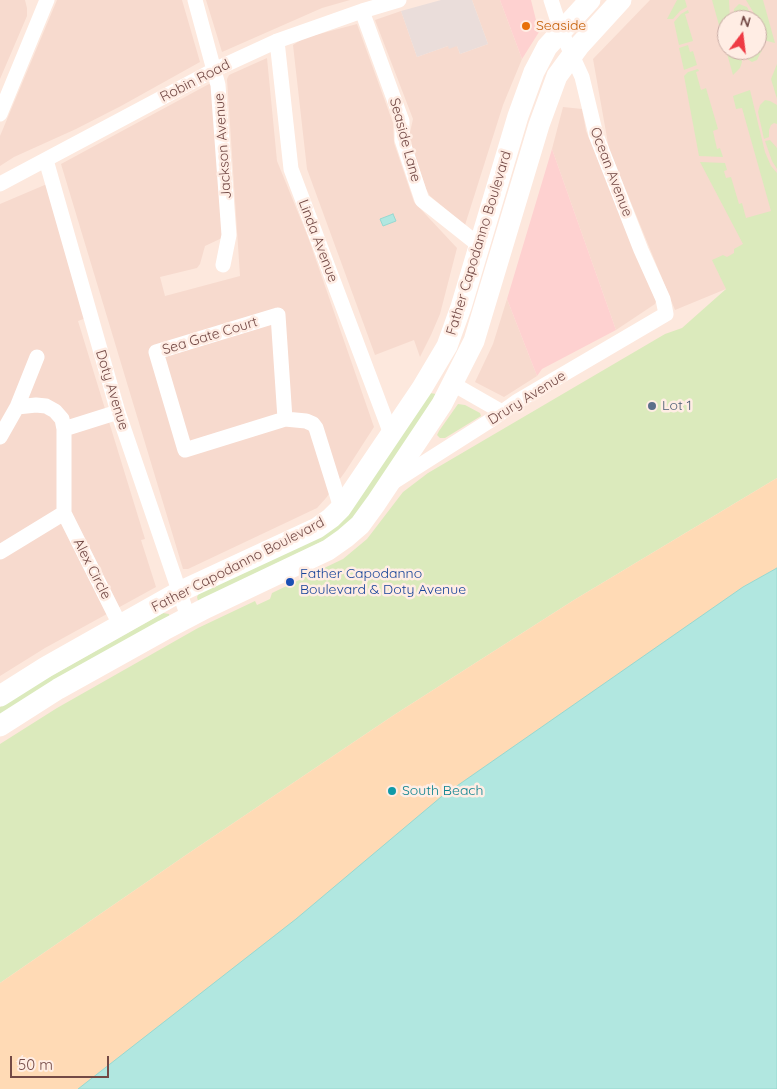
<!DOCTYPE html>
<style>
body{margin:0}
#map{position:relative;width:777px;height:1089px;overflow:hidden;background:#fde8dd;font-family:Quicksand,sans-serif}
canvas{display:block}
.north{position:absolute;left:717px;top:10px;width:50px;height:50px;box-sizing:border-box;background:#ffede4;border:1px solid #c7aba4;border-radius:50%;rotate:15deg;font-size:14px;font-weight:700;line-height:20px;text-align:center;color:#734945}
.north::after{content:'';display:block;margin:auto;width:18px;height:22px;background:#ee3b44;clip-path:polygon(50% 0,100% 100%,50% 72%,0 100%)}
.scale{position:absolute;left:10px;top:1056px;width:99px;height:22px;box-sizing:border-box;border:2px solid #734945;border-top:0;padding-left:6px;font-size:15px;line-height:18px;white-space:nowrap;color:#734945;-webkit-text-stroke:4px #ffede4;paint-order:stroke}
</style>
<div id="map">
<canvas width="777" height="1089"></canvas>
<div class="north">N</div>
<div class="scale">50 m</div>
</div>
<script>
const g = document.querySelector('canvas').getContext('2d');
g.lineJoin = 'round';
function fill(path, color) { g.fillStyle = color; g.fill(path, 'evenodd'); }
const toPath = rows => new Path2D(rows.map(r => 'M' + r).join(''));
function strokePath(path, color, width, dash) { g.strokeStyle = color; g.lineWidth = width; g.lineCap = dash ? 'butt' : 'round'; g.setLineDash(dash || []); g.stroke(path); }
function label(font, color, halo, rows, align = 'center') {
  g.font = font + ' Quicksand,sans-serif'; g.lineWidth = 5; g.setLineDash([]); g.textBaseline = 'middle'; g.strokeStyle = halo; g.fillStyle = color; for (const [text, x, y, turn = 0] of rows) {
    g.save(); g.translate(x, y); g.rotate((+turn || 0) * Math.PI / 180); g.textAlign = isNaN(turn) ? turn : align; if (halo) g.strokeText(text, 0, 0); g.fillText(text, 0, 0); g.restore();
  }
}
fill(toPath([
 [0,0,25,0,27,8,27,16,0,79],
 [57,0,182,0,200,62,121,106,76,129,14,157,0,166,0,136],
 [206,0,350,0,322,8,222,52],
 [472,0,500,0,522,59,503,105,465,225,430,196,426,189,409,137,413,119,375,20,401,11,417,57,448,46,457,46,460,54,488,44],
 [650,0,777,0,777,268,675,310,609,149,593,59],
 [727,20,757,20,757,50,727,50],
 [357,24,393,123,394,143,414,202,457,248,440,314,431,335,420,357,414,340,375,355,307,169,293,45,304,38],
 [267,58,277,161,308,237,374,427,345,472,326,498,317,508,188,569,183,569,61,164,209,84,214,86,222,238,205,246,200,264,197,268,160,277,165,296,240,276,227,79,229,75],
 [563,107,582,109,586,131,656,301,655,304,616,330,552,149],
 [47,184,89,317,78,321,145,539,141,540,156,587,45,648,0,676,0,204],
 [507,299,537,376,504,397,475,382,493,344]
]), '#f7dace');
fill(toPath([
 [500,0,531,0,539,32,522,59],
 [552,149,616,330,542,369,537,376,507,299]
]), '#fed1d0');
fill(toPath([
 [441,0,472,0,488,44,460,54,457,46,449,49,448,46,417,57,401,11]
]), '#eaddda');
fill(toPath([
 [677,0,685,0,687,7,680,11,673,19,667,19],
 [712,0,729,0,730,20,727,20,727,50,736,50,741,56,742,62,740,68,733,75],
 [746,0,763,0,775,43,763,40,755,15],
 [739,4,747,7,754,20,733,20,734,9],
 [688,10,689,13,685,14,693,41,679,45,674,22,681,14],
 [758,31,762,50,757,60,752,62,746,58,741,50,757,50],
 [688,45,690,52,693,51,697,65,684,70,679,48],
 [777,64,777,99,771,79],
 [698,69,699,71,696,72,701,90,706,88,718,129,713,131,717,149,720,148,723,157,699,156,684,76,688,72],
 [750,90,765,152,771,166,777,173,777,478,574,600,394,715,186,855,0,983,0,744,57,708,198,628,255,601,257,605,270,599,272,593,343,559,367,539,403,492,428,473,665,334,682,328,726,289,712,260,723,255,727,257,734,253,734,249,743,244,700,162,725,163,727,170,724,171,726,178,731,177,739,204,742,203,746,218,771,211,742,108,736,109,733,96],
 [765,100,770,101,777,105,777,124,774,123,771,125,769,130,769,137,764,139,758,112,760,105],
 [770,140,777,148,777,169,772,161,765,141],
 [430,393,436,394,362,511,342,532,198,601,197,597,199,593,309,541],
 [458,404,465,405,480,413,481,416,445,438,440,438,437,435,439,431],
 [163,613,169,614,170,618,0,718,0,707,28,689]
]), '#dbeabc');
fill(toPath([
 [777,478,777,604,116,1089,0,1089,0,983,186,855,394,715,574,600]
]), '#ffdab5');
const water = toPath([
 [393,214,396,221,383,226,380,219,393,214],
 [777,568,777,1089,78,1089,296,919,441,797,743,587,777,568]
]);
fill(water, '#b1e7e0');
strokePath(water, '#97d9d1', 1);
strokePath(toPath([
 [195,0,218,85,229,235,223,265],
 [362,11,402,121,402,140,422,200,480,246],
 [277,41,291,169,391,434],
 [0,114,47,0],
 [46,160,118,412,188,617],
 [0,184,214,70,277,41,362,11,399,0],
 [278,315,285,419,185,450,156,352,278,315],
 [453,384,502,412],
 [17,407,37,357],
 [285,419,306,421,313,424,316,428,341,508],
 [64,429,118,412],
 [0,437,17,407,36,405,46,406,55,411,62,419,64,429,64,513,120,625],
 [392,483,491,420,516,402,666,314,663,299,641,250,596,135,582,77,561,31,551,0],
 [0,552,64,513]
]), '#fff', 15);
strokePath(toPath([
 [0,696,46,667,179,592,317,528,331,518,341,508,422,388,447,346,461,307,518,116,534,72,547,47,590,0],
 [0,726,58,689,164,630,206,608,328,550,345,538,360,525,376,503,442,404,474,341,539,125,557,76,579,46,621,0]
]), '#fff', 21);
for (const [x, y, r, color] of [
 [526,26,5,"#e8710a"],
 [652,406,5,"#5c6f8a"],
 [290,582,5,"#1a4fb4"],
 [392,791,5,"#0f9aa8"]
]) { const dot = new Path2D(); dot.arc(x, y, r, 0, 2 * Math.PI); g.fillStyle = color; g.fill(dot); strokePath(dot, '#ffede4', 2); }
label('14px', '#c56008', '#ffede4', [
 ["Seaside",536,26]
], 'left');
label('14px', '#734945', '#ffede4', [
 ["Robin Road",195,81,-27],
 ["Seaside Lane",405,140,75],
 ["Jackson Avenue",223,146,-94],
 ["Ocean Avenue",611,172,69],
 ["Linda Avenue",318,241,69],
 ["Father Capodanno Boulevard",479,243,-73],
 ["Sea Gate Court",210,336,-17],
 ["Doty Avenue",112,390,73],
 ["Drury Avenue",527,398,-32],
 ["Father Capodanno Boulevard",238,565,-27],
 ["Alex Circle",92,569,63]
]);
label('14px', '#4e5e75', '#ffede4', [
 ["Lot 1",662,406]
], 'left');
label('14px', '#164399', '#ffede4', [
 ["Father Capodanno",300,574],
 ["Boulevard & Doty Avenue",300,590]
], 'left');
label('14px', '#0d838f', '#ffede4', [
 ["South Beach",402,791]
], 'left');
</script>
